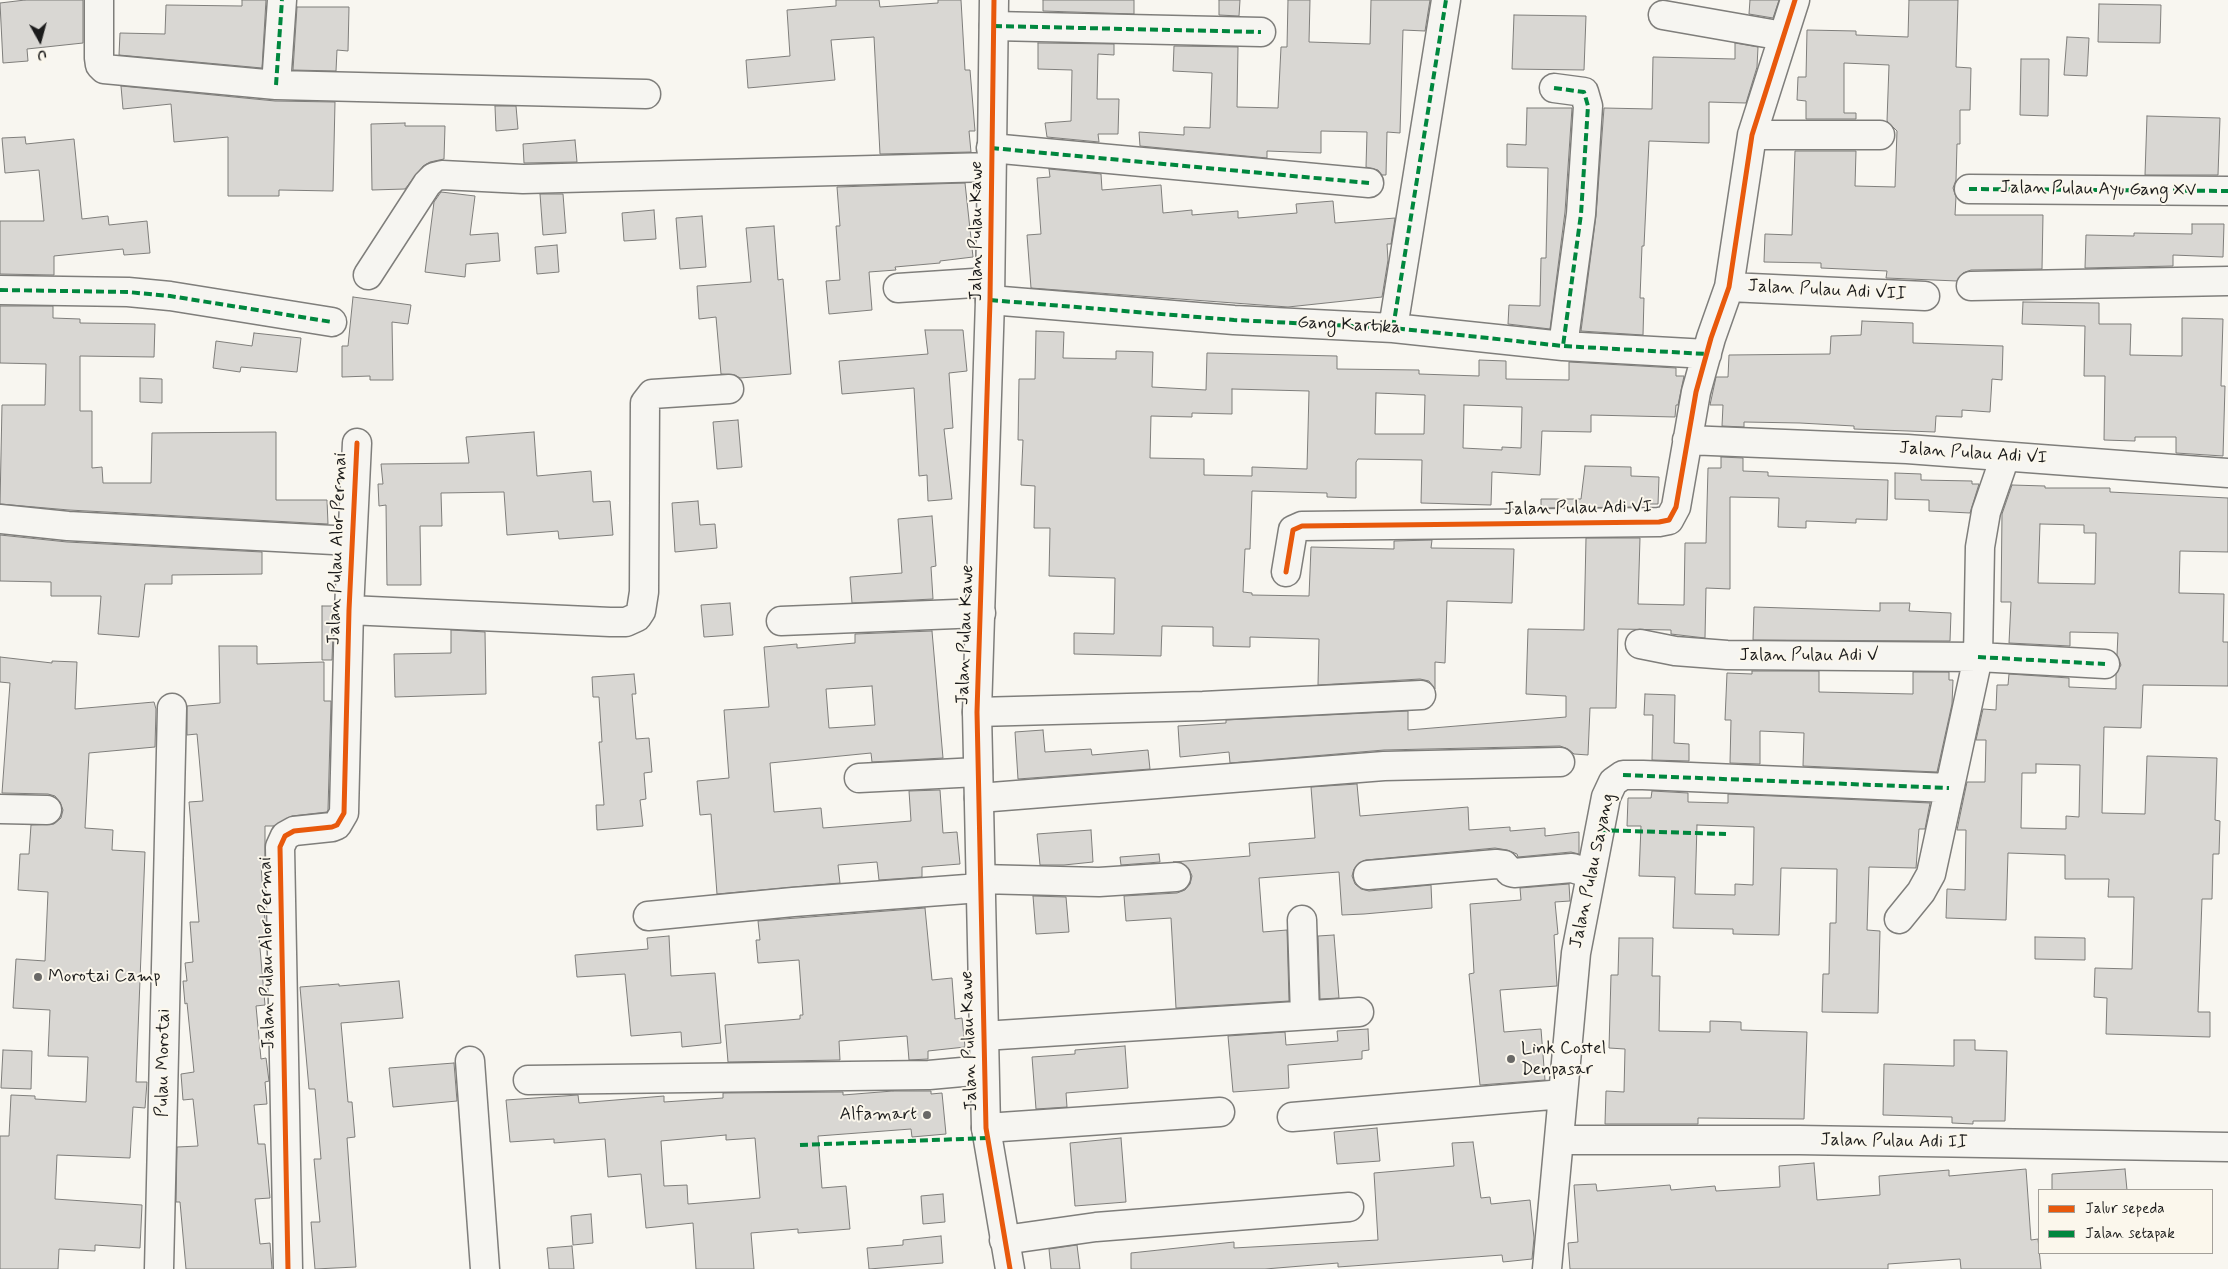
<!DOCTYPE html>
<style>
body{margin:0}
#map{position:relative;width:2228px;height:1269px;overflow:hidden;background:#f8f6f0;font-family:Mynerve,sans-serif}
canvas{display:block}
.legend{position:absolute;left:2038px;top:1189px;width:175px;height:65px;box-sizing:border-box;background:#fbf7ec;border:1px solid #a29f99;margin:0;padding:6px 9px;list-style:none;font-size:15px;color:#1c1c1c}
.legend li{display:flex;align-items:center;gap:10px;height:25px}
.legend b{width:25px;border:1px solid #a29f99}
.north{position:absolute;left:15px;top:15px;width:50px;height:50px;-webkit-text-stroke:4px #fbf7ec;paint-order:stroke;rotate:173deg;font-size:14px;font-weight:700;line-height:20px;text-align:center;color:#1c1c1c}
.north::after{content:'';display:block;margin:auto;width:18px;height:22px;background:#1c1c1c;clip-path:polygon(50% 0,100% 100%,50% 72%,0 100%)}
</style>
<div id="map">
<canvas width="2228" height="1269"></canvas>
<ul class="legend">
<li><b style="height:6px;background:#e8590c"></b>Jalur sepeda</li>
<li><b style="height:6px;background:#00873e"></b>Jalan setapak</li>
</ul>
<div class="north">U</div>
</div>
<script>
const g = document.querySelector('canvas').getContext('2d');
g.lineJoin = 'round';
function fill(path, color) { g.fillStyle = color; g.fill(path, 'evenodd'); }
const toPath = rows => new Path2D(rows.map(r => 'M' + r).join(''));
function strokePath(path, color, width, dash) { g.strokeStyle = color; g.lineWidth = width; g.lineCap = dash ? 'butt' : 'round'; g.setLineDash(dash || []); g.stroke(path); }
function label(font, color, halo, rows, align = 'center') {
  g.font = font + ' Mynerve,sans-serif'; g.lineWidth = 4; g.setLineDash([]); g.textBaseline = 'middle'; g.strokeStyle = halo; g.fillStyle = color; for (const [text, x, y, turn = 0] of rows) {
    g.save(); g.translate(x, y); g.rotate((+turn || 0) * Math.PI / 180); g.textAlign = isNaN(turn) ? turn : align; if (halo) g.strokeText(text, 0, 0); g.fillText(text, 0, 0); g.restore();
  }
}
const building = toPath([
 [25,0,83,0,83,43,27,49,28,61,3,63,0,3,25,0],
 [242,0,266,0,262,68,119,55,120,33,165,34,166,5,242,6,242,0],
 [836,0,879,0,880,7,938,3,938,0,961,0,965,70,970,70,975,131,969,131,971,152,880,154,874,37,831,40,835,80,748,88,746,60,790,56,787,10,836,6,836,0],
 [1043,0,1134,0,1134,14,1043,11,1043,0],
 [1219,0,1240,0,1239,16,1219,15,1219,0],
 [1288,0,1310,0,1309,42,1370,44,1371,0,1430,0,1425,31,1403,30,1400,133,1387,132,1386,175,1382,175,1378,170,1366,167,1367,132,1321,131,1321,153,1267,151,1267,158,1140,146,1139,132,1184,135,1184,127,1210,128,1212,73,1173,71,1174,46,1238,47,1237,107,1278,108,1281,47,1287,47,1288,0],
 [1750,0,1779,0,1773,18,1749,14,1750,0],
 [1909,0,1958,0,1956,67,1971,68,1970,110,1960,110,1960,144,1957,144,1956,180,1953,188,1956,197,1955,215,2043,215,2042,269,1971,270,1963,273,1957,281,1886,278,1887,271,1821,268,1821,263,1764,262,1765,234,1792,235,1795,151,1856,151,1855,186,1895,187,1897,131,1887,121,1889,65,1844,63,1844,113,1856,113,1856,119,1806,119,1806,101,1797,100,1798,77,1806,77,1807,30,1856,31,1856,35,1908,37,1909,0],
 [2099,4,2161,5,2160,43,2098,42,2099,4],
 [297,7,349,7,348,51,337,50,336,71,293,70,297,7],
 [1514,15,1586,16,1584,70,1512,69,1514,15],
 [2067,37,2089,38,2087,76,2064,75,2067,37],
 [1038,43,1114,44,1114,55,1098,54,1097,99,1119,99,1118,134,1098,134,1099,142,1047,137,1045,123,1071,121,1072,70,1038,69,1038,43],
 [1735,43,1758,47,1757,67,1746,103,1709,102,1709,143,1649,141,1644,246,1642,246,1640,298,1644,298,1643,335,1581,331,1596,216,1604,108,1652,109,1653,57,1735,59,1735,43],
 [2021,59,2049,59,2048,116,2020,115,2021,59],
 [121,86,275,101,335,102,333,191,279,190,279,196,228,196,228,137,174,142,171,104,123,109,121,86],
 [495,106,516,106,518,129,496,131,495,106],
 [1527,108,1572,108,1565,212,1550,329,1508,324,1509,305,1540,306,1541,258,1546,258,1548,168,1507,167,1507,144,1526,145,1527,108],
 [2147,116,2220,118,2218,175,2145,175,2147,116],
 [405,123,405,126,445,126,444,159,430,162,423,166,405,189,372,190,371,124,405,123],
 [25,137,26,144,74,139,82,219,108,216,109,225,147,221,150,253,124,255,123,249,54,256,54,275,0,274,0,221,44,221,39,170,5,173,2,138,25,137],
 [575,140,577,162,524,163,523,144,575,140],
 [1049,169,1101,174,1102,190,1161,185,1163,213,1192,210,1192,215,1238,211,1238,218,1297,213,1296,204,1333,201,1335,223,1395,218,1391,244,1387,244,1388,260,1382,297,1288,307,1031,288,1027,235,1041,234,1037,178,1050,177,1049,169],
 [965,183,973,257,940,261,940,263,895,267,896,270,869,272,872,310,829,314,826,281,840,280,836,226,840,226,837,187,965,183],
 [441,192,475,196,470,235,498,233,500,261,466,264,465,277,425,272,434,202,441,192],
 [540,194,563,194,566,233,543,235,540,194],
 [654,210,656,239,624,241,622,213,654,210],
 [702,216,706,267,680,269,676,218,702,216],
 [2192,224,2224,224,2223,257,2173,255,2173,266,2085,268,2086,235,2134,236,2134,233,2192,234,2192,224],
 [774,226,778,280,783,279,791,374,740,378,735,375,721,374,716,317,699,319,697,286,751,282,746,228,774,226],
 [557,245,559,272,537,274,535,247,557,245],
 [353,297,411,305,408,324,392,322,393,380,370,380,370,376,342,377,342,346,348,346,353,297],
 [2023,302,2099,303,2099,324,2131,324,2130,355,2182,356,2182,318,2223,319,2221,386,2225,386,2223,456,2176,453,2176,437,2135,437,2135,441,2104,440,2105,376,2084,376,2085,326,2022,324,2023,302],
 [0,306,53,306,53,318,80,319,80,323,155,324,154,357,80,356,80,411,92,411,92,468,102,467,103,483,151,483,152,433,276,432,276,500,327,500,328,524,69,510,0,504,2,405,45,405,46,364,0,363,0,306],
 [1862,321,1913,323,1913,343,2003,346,2002,380,1992,379,1990,412,1962,410,1962,417,1936,416,1935,432,1854,429,1854,426,1800,423,1744,422,1744,427,1722,426,1723,405,1710,405,1716,377,1728,377,1729,355,1830,354,1831,336,1861,335,1862,321],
 [925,330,963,330,967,371,949,373,953,428,944,429,952,499,928,501,927,475,919,476,914,388,842,394,839,361,928,354,925,330],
 [1036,331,1064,332,1063,358,1116,359,1116,351,1153,352,1152,387,1206,390,1207,353,1337,356,1337,369,1419,370,1419,374,1479,376,1479,360,1506,361,1506,379,1569,380,1569,362,1676,368,1676,376,1684,376,1678,405,1676,405,1675,417,1591,415,1591,432,1542,431,1540,475,1492,472,1491,505,1421,503,1422,460,1358,459,1356,462,1356,498,1327,497,1327,493,1252,491,1250,549,1245,549,1243,592,1252,593,1252,595,1309,596,1311,547,1394,549,1394,541,1432,540,1431,548,1514,549,1512,603,1447,601,1445,663,1435,662,1435,689,1429,681,1420,679,1318,685,1319,639,1250,637,1250,647,1213,646,1213,627,1162,626,1161,656,1074,654,1074,633,1114,634,1115,578,1049,576,1050,528,1034,528,1035,486,1021,485,1023,440,1018,440,1019,379,1035,379,1036,331],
 [1232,389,1309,391,1307,469,1252,467,1252,476,1204,475,1204,459,1150,458,1151,416,1192,417,1192,413,1232,414,1232,389],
 [1376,393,1425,395,1424,434,1375,434,1376,393],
 [1464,405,1522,407,1521,448,1502,447,1502,450,1463,448,1464,405],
 [254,333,301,338,297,372,241,367,240,372,213,368,216,341,252,346,254,333],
 [140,378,162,379,162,403,140,402,140,378],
 [738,420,742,467,717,469,713,422,738,420],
 [534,432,537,476,591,471,593,502,610,501,613,535,559,539,558,531,507,535,504,492,441,493,442,526,420,526,421,585,387,585,386,505,379,506,378,484,383,484,381,464,469,463,466,437,534,432],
 [1721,457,1743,458,1743,471,1768,472,1768,476,1888,480,1887,520,1856,519,1856,523,1806,521,1806,528,1778,527,1779,498,1730,497,1730,589,1706,588,1705,638,1671,634,1671,630,1618,629,1616,708,1590,708,1588,755,1574,754,1568,749,1560,746,1384,750,1230,763,1229,752,1180,757,1178,726,1226,723,1226,720,1408,711,1408,730,1566,717,1566,696,1526,694,1528,629,1584,630,1586,538,1640,538,1638,604,1684,605,1685,543,1706,543,1708,468,1721,468,1721,457],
 [1585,466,1631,467,1631,476,1659,477,1658,504,1641,504,1641,507,1541,508,1541,499,1581,499,1585,466],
 [1895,473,1921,474,1921,480,1972,481,1972,484,1979,484,1970,513,1929,511,1929,500,1895,499,1895,473],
 [2012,485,2045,486,2045,488,2110,488,2110,492,2228,498,2228,552,2180,551,2179,593,2224,594,2223,642,2228,642,2228,686,2143,685,2141,728,2104,727,2102,813,2145,814,2147,756,2217,758,2215,820,2220,821,2219,854,2213,854,2212,899,2202,899,2198,1012,2210,1012,2210,1037,2106,1034,2107,998,2094,997,2095,968,2132,969,2134,897,2108,897,2109,879,2065,879,2065,855,2008,853,2006,920,1946,918,1947,889,1965,890,1966,830,1957,830,1967,782,1985,782,1986,740,1976,740,1983,709,1996,710,1997,685,2008,685,2009,674,2069,678,2069,687,2116,689,2116,674,2121,665,2117,655,2118,633,2070,632,2070,646,2009,643,2011,602,2001,602,2002,514,2012,485],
 [2040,524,2084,525,2084,533,2096,533,2095,584,2038,583,2040,524],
 [2036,764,2080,765,2079,817,2066,816,2066,829,2021,828,2022,773,2036,773,2036,764],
 [698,501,700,525,715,524,717,548,675,552,672,503,698,501],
 [932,516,936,566,931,567,933,599,852,603,850,577,902,573,898,519,932,516],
 [0,535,67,542,262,552,262,574,172,575,172,584,145,584,139,637,98,634,101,596,51,596,51,582,0,581,0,535],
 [730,603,733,635,704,637,701,605,730,603],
 [1880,603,1910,603,1909,611,1951,613,1950,641,1753,640,1754,607,1880,611,1880,603],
 [322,606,334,606,332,660,322,660,322,606],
 [451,630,485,632,486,694,395,697,394,654,451,653,451,630],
 [932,631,943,758,872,762,871,753,770,763,774,812,821,808,823,828,911,821,909,791,940,790,943,833,957,832,960,864,922,867,922,877,879,880,877,862,838,865,840,883,717,894,711,814,700,815,697,781,729,778,724,710,769,707,764,647,797,644,797,648,855,643,855,634,932,631],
 [872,686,875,725,829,728,826,689,872,686],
 [219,646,257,646,257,664,324,662,324,701,331,701,328,810,327,812,292,816,274,826,265,826,265,865,261,865,266,936,259,937,265,1005,256,1006,261,1059,266,1058,269,1081,265,1082,267,1104,254,1105,258,1144,265,1144,270,1198,255,1199,260,1244,270,1243,272,1269,186,1269,180,1202,176,1202,177,1147,198,1146,193,1099,183,1100,181,1074,194,1072,187,1003,185,1004,183,981,187,981,185,963,193,962,190,922,199,922,189,802,203,801,197,734,187,735,187,706,220,703,219,646],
 [0,657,52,663,52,661,77,662,75,709,154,702,156,709,155,747,89,753,85,828,113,830,112,850,145,852,136,1082,147,1082,145,1108,133,1107,130,1158,57,1155,55,1199,142,1205,140,1248,95,1245,95,1251,59,1249,58,1269,0,1269,0,1136,9,1136,11,1095,35,1096,35,1099,86,1102,88,1057,48,1056,50,1010,13,1008,16,959,45,961,48,892,18,890,20,854,29,854,31,825,54,824,61,818,63,810,60,802,55,796,48,794,2,793,10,683,0,682,0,657],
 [1752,671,1819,671,1819,692,1913,694,1913,672,1949,672,1949,680,1953,680,1952,704,1937,772,1803,766,1804,733,1760,731,1760,764,1730,763,1731,720,1725,720,1727,673,1752,674,1752,671],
 [634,674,636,694,632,694,636,739,649,738,652,772,644,773,646,799,640,800,643,826,597,830,596,805,604,805,599,742,602,742,599,697,593,697,592,677,634,674],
 [1645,694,1675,695,1674,743,1689,744,1689,761,1652,760,1653,715,1644,715,1645,694],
 [1043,730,1045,752,1091,749,1092,755,1148,750,1150,769,1018,779,1015,732,1043,730],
 [1357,784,1360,816,1468,807,1469,830,1510,827,1510,831,1545,828,1545,836,1579,832,1579,854,1571,852,1518,857,1517,854,1507,850,1495,848,1366,860,1359,863,1354,869,1352,876,1355,884,1361,889,1369,891,1431,885,1432,908,1364,914,1342,915,1339,872,1259,878,1263,932,1287,930,1289,1001,1176,1008,1171,918,1126,921,1124,896,1177,893,1185,890,1190,884,1192,876,1189,869,1182,863,1173,862,1250,856,1249,843,1315,838,1311,787,1357,784],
 [1652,791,1688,793,1688,802,1728,803,1728,794,1930,803,1925,829,1919,829,1916,868,1869,867,1867,930,1880,931,1878,1013,1822,1012,1823,974,1829,974,1830,923,1836,923,1837,869,1781,868,1779,935,1733,934,1733,929,1673,928,1675,877,1639,876,1641,826,1627,826,1628,798,1651,798,1652,791],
 [1697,825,1754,827,1753,885,1735,884,1735,895,1695,894,1697,825],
 [1091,830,1093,862,1064,865,1040,865,1037,834,1091,830],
 [1159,854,1160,862,1121,865,1120,857,1159,854],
 [1569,884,1570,901,1555,902,1558,934,1554,935,1557,986,1500,990,1504,1032,1541,1029,1545,1080,1480,1085,1469,974,1474,973,1470,904,1521,900,1520,888,1569,884],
 [1033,896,1066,897,1069,932,1036,934,1033,896],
 [925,908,932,980,952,978,955,1019,962,1018,965,1047,928,1051,928,1059,909,1060,907,1036,839,1041,840,1060,728,1062,725,1025,800,1019,800,1015,803,1015,799,960,758,963,756,940,760,940,758,921,925,908],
 [1334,935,1339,998,1320,999,1318,936,1334,935],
 [669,936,671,976,715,973,721,1043,682,1047,681,1032,631,1036,625,974,577,977,575,955,648,949,647,938,669,936],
 [2035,937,2085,938,2085,960,2035,959,2035,937],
 [1619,938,1653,938,1652,976,1660,976,1659,1031,1710,1032,1710,1021,1741,1022,1741,1030,1807,1032,1804,1119,1698,1118,1698,1124,1605,1124,1606,1091,1624,1092,1625,1049,1609,1048,1611,975,1618,975,1619,938],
 [399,981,403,1018,341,1023,348,1102,352,1102,355,1137,347,1138,356,1267,315,1269,311,1222,320,1222,314,1159,321,1159,315,1089,309,1089,300,987,339,984,339,986,399,981],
 [1368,1029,1369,1050,1362,1051,1362,1059,1288,1065,1289,1088,1233,1092,1228,1036,1285,1032,1286,1045,1338,1041,1337,1031,1368,1029],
 [1954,1040,1975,1040,1975,1050,2007,1051,2005,1121,1973,1121,1973,1124,1952,1123,1952,1117,1883,1115,1884,1064,1954,1066,1954,1040],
 [1125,1046,1128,1088,1066,1093,1067,1107,1036,1109,1032,1057,1075,1054,1075,1050,1125,1046],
 [3,1050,32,1051,31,1089,1,1088,3,1050],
 [454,1063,457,1101,393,1107,389,1068,454,1063],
 [893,1091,931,1091,931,1094,942,1093,946,1134,912,1137,911,1129,818,1136,822,1188,846,1186,850,1229,798,1233,798,1229,751,1233,754,1269,696,1269,693,1223,646,1228,641,1174,608,1177,605,1139,554,1143,554,1139,510,1142,506,1100,578,1095,579,1103,664,1096,664,1102,723,1098,723,1093,843,1092,843,1095,893,1091],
 [726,1135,726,1140,755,1138,760,1198,688,1204,687,1185,664,1186,661,1141,726,1135],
 [1377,1128,1380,1161,1337,1164,1334,1132,1377,1128],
 [1121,1138,1126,1202,1075,1206,1070,1143,1121,1138],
 [1473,1142,1481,1198,1490,1197,1491,1204,1530,1200,1534,1238,1532,1259,1503,1262,1502,1255,1338,1267,1338,1263,1265,1269,1131,1269,1131,1253,1234,1242,1234,1248,1378,1240,1374,1173,1454,1166,1452,1143,1473,1142],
 [1814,1163,1817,1200,1880,1195,1879,1176,1949,1170,1949,1176,2026,1169,2031,1240,2038,1239,2041,1269,1961,1269,1960,1259,1888,1264,1888,1269,1570,1269,1568,1243,1578,1242,1574,1185,1596,1184,1597,1191,1670,1185,1671,1190,1715,1186,1716,1191,1780,1187,1779,1166,1814,1163],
 [2125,1169,2127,1190,2052,1190,2052,1174,2125,1169],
 [943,1194,945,1222,923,1224,921,1196,943,1194],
 [591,1214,593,1243,573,1245,571,1216,591,1214],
 [941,1236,943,1263,869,1269,867,1248,903,1245,903,1240,941,1236],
 [1077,1245,1080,1269,1051,1269,1049,1249,1077,1245],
 [572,1246,574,1269,549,1269,547,1248,572,1246]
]);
fill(building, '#d9d7d3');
strokePath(building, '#7f7e7b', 1);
const street = toPath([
 [99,0,99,58,100,65,104,69,276,85,646,94],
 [1663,15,1783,36],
 [994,26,1261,32],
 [276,85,282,0],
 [1554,88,1584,92,1588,106,1581,214,1563,346],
 [1752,135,1880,135],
 [991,148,1369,183],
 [1969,189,2228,191],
 [368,275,427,184,434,177,442,175,523,179,991,167],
 [1971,286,2228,281],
 [1729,287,1925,296],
 [898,288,989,282],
 [0,290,128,292,170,296,332,322],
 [990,300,1234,320,1393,328,1563,346,1707,354],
 [1393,328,1446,0],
 [1687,440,1907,449,2228,473],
 [0,519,68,526,352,541],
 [1286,572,1293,530,1302,526,1659,522,1669,520,1676,507,1696,392,1711,338,1729,287,1752,135,1795,0],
 [349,610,610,622,626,622,637,617,641,611,644,592,645,403,652,394,729,389],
 [781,621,981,613],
 [1640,644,1675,651,1727,655,1978,657,2105,664],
 [977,712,1203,706,1421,695],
 [859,778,978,772],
 [979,798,1384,766,1560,762],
 [0,809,47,810],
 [1368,875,1496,864,1504,865,1510,872,1514,873,1572,868,1585,872,1590,877],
 [980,879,1099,882,1176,877],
 [648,916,793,902,980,888],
 [1899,919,1921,892,1931,874,1978,657,1980,547,1986,512,2005,457],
 [1302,920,1305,1015],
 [983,1036,1359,1012],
 [470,1061,485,1269],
 [528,1080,929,1075,984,1070],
 [1292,1117,1563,1094],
 [986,1128,1220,1112],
 [1560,1140,1799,1140,2228,1147],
 [1004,1240,1096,1227,1349,1207],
 [159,1269,172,708],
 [288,1269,280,847,285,836,294,831,332,827,337,825,344,813,349,610,357,443],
 [1547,1269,1576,953,1606,797,1613,782,1623,775,1643,775,1949,788]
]);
const secondary = toPath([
 [994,0,990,300,977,712,986,1128,1010,1269]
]);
strokePath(street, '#7f7e7b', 31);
strokePath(secondary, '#7f7e7b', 31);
strokePath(street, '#f6f5f1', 28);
strokePath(secondary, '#f6f5f1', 28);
strokePath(toPath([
 [994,26,1261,32],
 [276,85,282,0],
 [1554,88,1584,92,1588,106,1581,214,1563,346],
 [991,148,1369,183],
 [1969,189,2228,191],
 [0,290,128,292,170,296,332,322],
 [990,300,1234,320,1393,328,1563,346,1707,354],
 [1393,328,1446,0],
 [1978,657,2105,664],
 [1623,775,1949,788],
 [1599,830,1726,834],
 [800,1145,988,1138]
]), '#00873e', 4, [8, 4]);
strokePath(toPath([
 [994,0,990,300,977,712,986,1128,1010,1269],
 [1286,572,1293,530,1302,526,1659,522,1669,520,1676,507,1696,392,1711,338,1729,287,1752,135,1795,0],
 [288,1269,280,847,285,836,294,831,332,827,337,825,344,813,349,610,357,443]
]), '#e8590c', 5);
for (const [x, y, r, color] of [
 [38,977,5,"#696866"],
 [1511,1059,5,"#696866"],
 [927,1115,5,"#696866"]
]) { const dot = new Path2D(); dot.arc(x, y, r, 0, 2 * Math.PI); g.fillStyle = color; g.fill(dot); strokePath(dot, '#fbf7ec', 2); }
label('18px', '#1c1c1c', '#fbf7ec', [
 ["Jalan Pulau Ayu Gang XV",2098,190,1],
 ["Jalan Pulau Kawe",977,231,-90],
 ["Jalan Pulau Adi VII",1827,291,3],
 ["Gang Kartika",1349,326,3],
 ["Jalan Pulau Adi VI",1973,454,4],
 ["Jalan Pulau Adi VI",1578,509,-1],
 ["Jalan Pulau Alor Permai",338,549,-88],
 ["Jalan Pulau Kawe",966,635,-88],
 ["Jalan Pulau Adi V",1809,656],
 ["Jalan Pulau Sayang",1593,871,-78],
 ["Jalan Pulau Alor Permai",268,953,-91],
 ["Jalan Pulau Kawe",970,1041,-92],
 ["Pulau Morotai",164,1063,-89],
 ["Jalan Pulau Adi II",1894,1142,1]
]);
label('18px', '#1c1c1c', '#fbf7ec', [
 ["Morotai Camp",48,977],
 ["Link Costel",1521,1049],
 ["Denpasar",1521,1070],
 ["Alfamart",917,1115,"right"]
], 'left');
</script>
